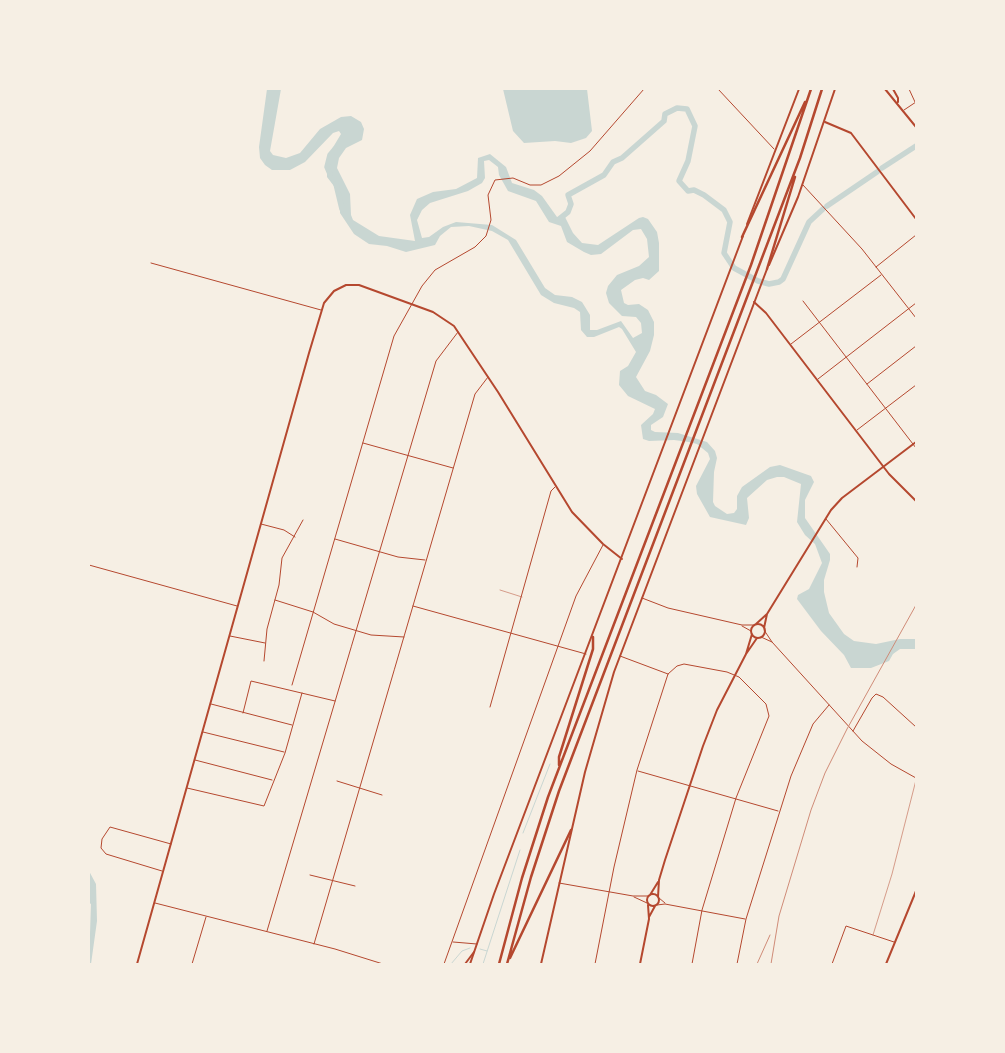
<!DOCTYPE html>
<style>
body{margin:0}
#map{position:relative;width:1005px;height:1053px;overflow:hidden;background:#f6efe4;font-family:Spectral,serif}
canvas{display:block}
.frame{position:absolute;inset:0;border:90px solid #f6efe4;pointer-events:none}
</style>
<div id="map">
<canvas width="1005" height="1053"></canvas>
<div class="frame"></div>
</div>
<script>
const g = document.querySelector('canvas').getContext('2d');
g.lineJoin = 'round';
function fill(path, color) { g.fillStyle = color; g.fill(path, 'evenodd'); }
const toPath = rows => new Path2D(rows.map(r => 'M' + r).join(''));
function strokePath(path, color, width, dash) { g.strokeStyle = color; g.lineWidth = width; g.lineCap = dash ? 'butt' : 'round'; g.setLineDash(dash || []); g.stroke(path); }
fill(toPath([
 [267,89,281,89,270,151,273,155,286,158,300,153,320,129,341,117,351,116,361,122,364,129,362,140,346,148,339,158,337,168,350,194,351,215,353,220,379,236,415,241,410,215,417,199,433,192,456,189,477,178,478,158,490,154,506,167,512,183,534,190,542,196,557,217,565,217,573,233,582,243,598,245,639,218,643,217,648,219,657,232,659,243,659,271,649,280,643,278,635,280,621,290,624,303,628,305,639,304,648,310,654,322,654,335,650,351,636,377,645,391,656,395,668,404,663,417,651,425,651,430,655,432,678,433,707,442,715,451,717,458,714,472,713,502,715,506,727,514,734,513,737,509,737,496,742,487,770,467,780,465,811,476,814,482,805,500,805,518,830,554,830,560,824,580,824,592,829,613,844,634,854,641,876,644,900,639,916,639,916,649,900,649,893,654,889,661,871,668,851,668,844,655,821,631,797,599,798,595,809,589,822,563,815,544,805,535,797,522,801,484,784,477,777,477,767,480,747,498,749,518,746,525,710,517,697,494,696,486,710,459,708,453,697,444,689,442,674,440,649,441,643,439,641,425,653,414,655,409,628,396,619,385,620,371,628,366,636,352,622,329,619,327,594,337,587,337,581,330,580,312,574,308,554,303,541,295,508,240,492,231,469,226,451,227,440,236,435,245,406,252,387,246,369,244,354,234,340,213,340,194,327,177,327,167,332,149,341,134,339,131,333,133,305,162,290,170,272,170,265,165,260,158,259,147],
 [489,160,498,167,499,175,508,191,536,201,549,222,561,226,567,242,584,252,591,255,601,254,633,230,641,229,647,239,649,257,639,266,617,275,608,286,606,293,609,303,622,316,636,317,641,323,642,333,633,338,621,321,597,330,590,330,590,315,582,302,572,297,555,295,545,288,516,240,492,225,456,222,443,227,429,237,422,238,417,220,422,210,430,203,468,191,482,183,485,178,484,161],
 [503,89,587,89,592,131,586,138,571,143,555,141,524,143,513,131],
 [89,871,96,884,97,921,91,964,89,964,91,903]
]), '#c9d6d2');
strokePath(toPath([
 [523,833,550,764],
 [480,949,487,951],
 [451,964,462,951,470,948],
 [483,964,520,850]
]), '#c9d6d2', 1);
strokePath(toPath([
 [882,168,916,146],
 [330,174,327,167,330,155,335,149],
 [336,184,342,209],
 [827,206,877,172],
 [558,220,568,212,571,204,568,195,604,175,613,162,622,158,664,121,665,114,677,108,687,109,695,126,688,161,679,181,688,191,694,190,704,195,724,210,730,222,724,253,734,268,758,281,769,284,779,282,783,279,809,222,823,209],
 [89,887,91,901]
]), '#c9d6d2', 5.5);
strokePath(toPath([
 [500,590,522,597],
 [873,935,892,874,916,780]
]), '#b5482f', 0.5);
strokePath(toPath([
 [718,89,774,149],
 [909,89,915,102],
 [904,110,916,102],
 [803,185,862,249,916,318],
 [151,263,321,310],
 [876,267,916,235],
 [803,301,916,448],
 [791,344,881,275],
 [818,379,916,303],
 [867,384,916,346],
 [857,430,916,385],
 [363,443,453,468],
 [826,519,858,558,857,567],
 [261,524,284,530,295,537],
 [335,539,398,557,425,560],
 [89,565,237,606],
 [642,598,668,608,742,625,754,625],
 [275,600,313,612,334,624,371,635,404,637],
 [413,606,586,654],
 [742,626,751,631],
 [764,630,772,642,862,741,891,764,916,778],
 [230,636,265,643],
 [761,637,772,642],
 [620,656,668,674],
 [264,661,267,629,279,585,282,558,303,520],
 [292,685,394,336,422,286,435,270,475,247,486,236,491,220,488,195,495,180,513,178,530,185,541,185,559,176,590,151,644,89],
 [211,704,292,725],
 [490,707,551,491,555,487],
 [243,713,251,681,335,701],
 [853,731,872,698,876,694,883,697,916,727],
 [203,732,284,752],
 [195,760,272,780],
 [638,771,778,811],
 [337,781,382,795],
 [187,788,264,806,285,753,302,693],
 [162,871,106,854,101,848,102,839,110,827,171,844],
 [310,875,355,886],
 [559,883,633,896,649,896],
 [634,897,647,903],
 [659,898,665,903],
 [155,903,335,949,383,964],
 [657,905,665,904,745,919],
 [267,931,436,361,458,332],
 [453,942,477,944],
 [314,944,475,394,488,377],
 [192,964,206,917],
 [444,964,576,596,603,545],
 [595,964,614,867,637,770,668,674,677,666,684,664,727,672,739,677,766,704,769,716,736,798,702,910,692,964],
 [737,964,746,919,791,776,813,724,829,705],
 [832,964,846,926,894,942]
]), '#b5482f', 1);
strokePath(toPath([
 [825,122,851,133,916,219],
 [754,302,766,313,889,474,916,501],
 [756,624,767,614],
 '751 631a7 7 0 1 1 14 0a7 7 0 1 1-14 0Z',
 [764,628,767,614,831,510,842,498,916,442],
 [746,654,757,638],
 '647 900a6 6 0 1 1 12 0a6 6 0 1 1-12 0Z',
 [650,895,658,882],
 [658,897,659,880,665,860,703,746,717,710,746,654,752,634],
 [649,917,655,906],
 [137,964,309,353,324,303,334,291,346,285,359,285,433,312,454,326,498,392,572,512,603,544,622,559],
 [640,964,649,919,648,905]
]), '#b5482f', 2);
strokePath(toPath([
 [747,224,799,89],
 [769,265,798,197,835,89],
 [470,964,494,894,743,236],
 [541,964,585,772,614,672,767,269]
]), '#b5482f', 2);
strokePath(toPath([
 [885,89,916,127],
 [893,89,898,98,898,102],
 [465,964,474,952],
 [886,964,916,891]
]), '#b5482f', 2);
strokePath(toPath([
 [742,237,805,102],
 [767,269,795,177],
 [559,765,559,757,593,649,593,637],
 [510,958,571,830],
 [499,964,522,878,548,797,751,265,811,89],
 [507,964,531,877,559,791,800,158,822,89]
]), '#b5482f', 2.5);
strokePath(toPath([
 [757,964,770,935],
 [771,964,779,916,811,810,825,773,847,729,916,605]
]), '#cf8b77', 1);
</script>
